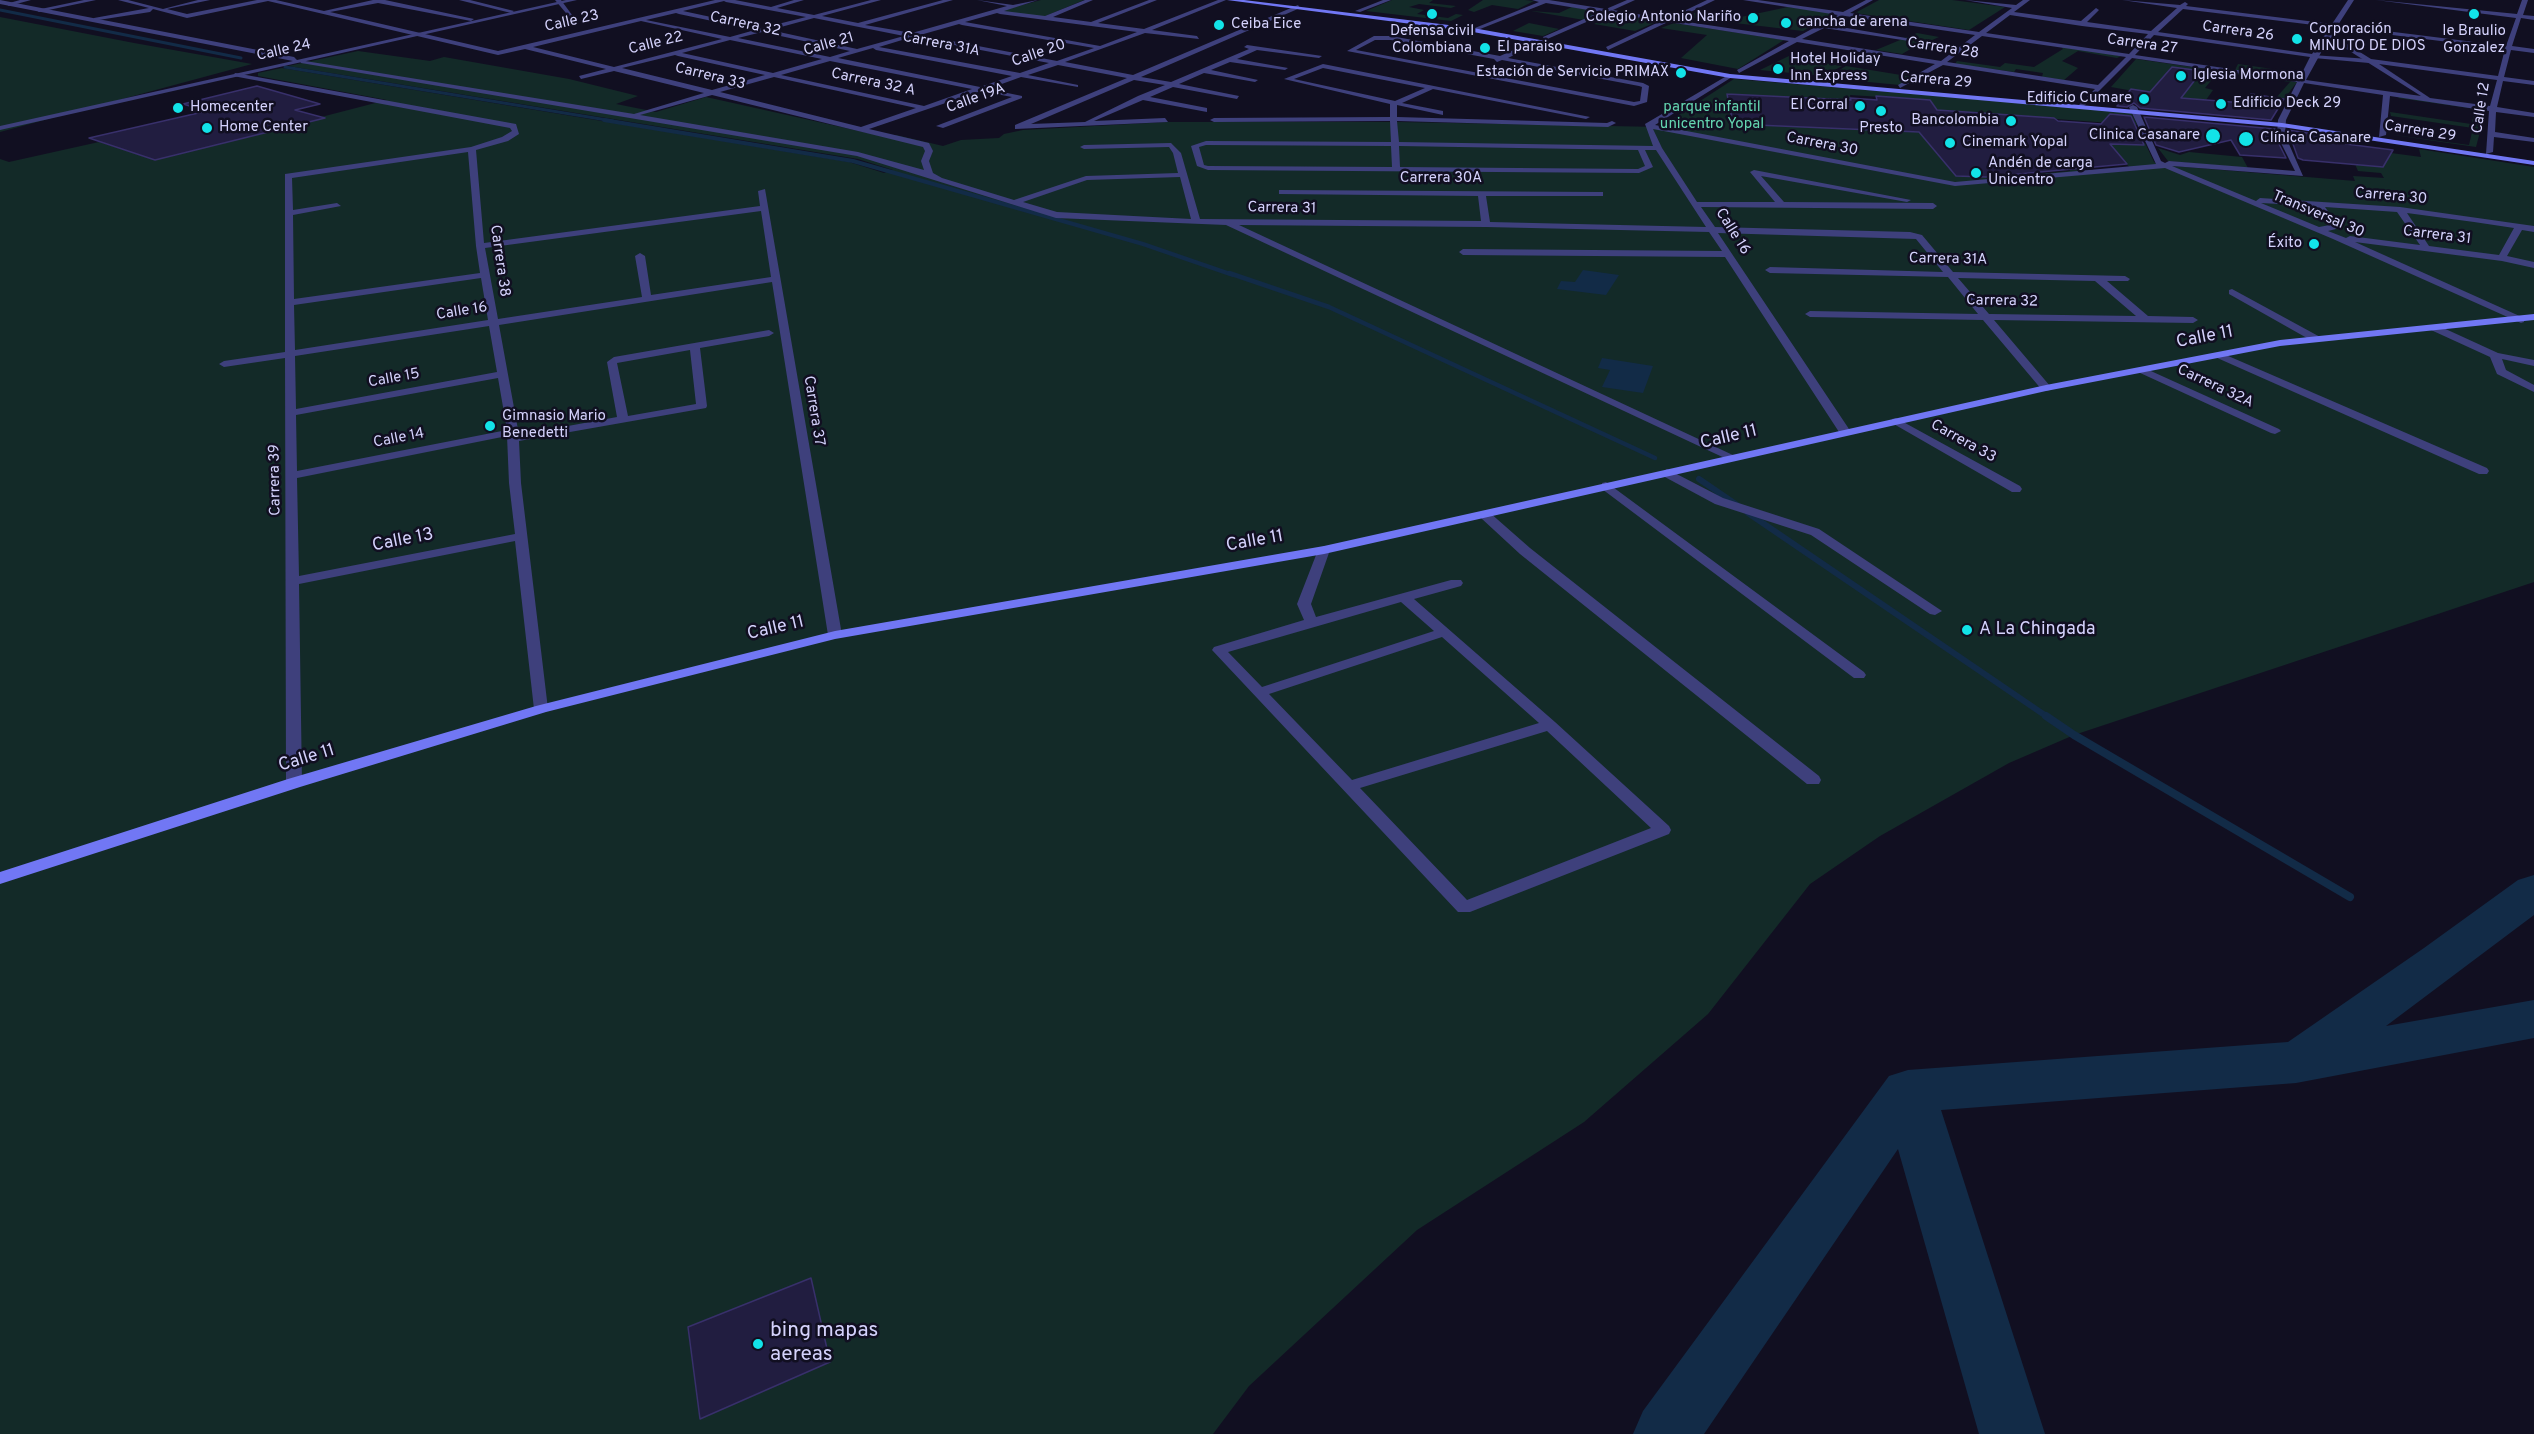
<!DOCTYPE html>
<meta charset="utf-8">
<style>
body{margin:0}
canvas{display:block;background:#110f21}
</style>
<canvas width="2534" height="1434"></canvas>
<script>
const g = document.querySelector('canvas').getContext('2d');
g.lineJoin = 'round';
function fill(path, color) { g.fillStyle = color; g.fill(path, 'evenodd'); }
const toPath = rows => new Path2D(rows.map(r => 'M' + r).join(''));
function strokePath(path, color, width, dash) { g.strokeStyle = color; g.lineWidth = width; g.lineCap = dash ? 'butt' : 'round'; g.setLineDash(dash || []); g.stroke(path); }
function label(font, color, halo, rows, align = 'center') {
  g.font = font + ' Overpass,sans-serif'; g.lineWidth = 5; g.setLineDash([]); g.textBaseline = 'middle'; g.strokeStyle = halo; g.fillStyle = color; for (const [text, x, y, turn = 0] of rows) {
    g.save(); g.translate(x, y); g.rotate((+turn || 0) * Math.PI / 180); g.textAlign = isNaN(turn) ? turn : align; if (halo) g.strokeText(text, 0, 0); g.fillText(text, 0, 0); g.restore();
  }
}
fill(toPath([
 [1041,0,1084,0,1043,17,1000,11],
 [1392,0,1433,0,1429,3,1456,6,1451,8,1419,4,1409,7,1424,10,1417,14,1448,18,1456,14,1463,15,1451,21,1366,11],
 [1483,0,1525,0,1534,1,1518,9,1492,5,1474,12,1468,10],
 [1879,0,1952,0,2005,7,1969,30,1855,13],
 [1572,7,1605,12,1584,20,1531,11,1559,13],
 [1788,7,1835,13,1803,31,1684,17,1697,12,1719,17,1731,14,1741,17],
 [1614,14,1659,21,1635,31,1594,24],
 [0,17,134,43,252,64,0,132],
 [1529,23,1559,29,1543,36,1513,31],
 [1674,23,1784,40,1738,69,1681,58,1707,35,1661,28],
 [1917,33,1939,37,1923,44,1953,49,1950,53,1914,47,1902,54,1876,50],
 [2061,46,2121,56,2117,58,2078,51,2062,61,2078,68,2064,80,2042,77,2043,73,2016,69,2014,72,1955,64,1957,61,2000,67,2005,63,2034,67,2063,49],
 [358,51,430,61,444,57,569,79,638,96,616,104,656,112,706,97,886,137,896,135,943,146,961,140,999,138,1004,134,1023,130,1167,122,1399,122,1660,127,1734,79,2131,112,2137,125,1937,110,1930,100,1850,95,1851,100,1734,124,1924,132,1956,176,2002,177,2070,171,2069,169,2096,171,2129,167,2110,144,2124,141,2145,143,2154,162,2161,165,2355,181,2353,176,2384,178,2381,173,2358,171,2355,164,2391,153,2421,157,2419,149,2534,167,2534,582,2074,735,2009,763,1880,836,1810,884,1708,1014,1584,1122,1417,1230,1249,1386,1213,1434,0,1434,0,159,9,162,99,142,155,160,387,100,258,76,258,73,282,68,849,162,884,173,893,170,858,159,288,66],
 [1791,55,1809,57,1806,60,1842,66,1824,76,1760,70],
 [2136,59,2297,82,2284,99,2276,98,2290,82,2218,72,2205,88,2213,90,2206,100,2167,97,2111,87],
 [2238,64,2293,72,2290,78,2235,70],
 [1846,66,1913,77,1900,85,1826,78],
 [2400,96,2486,109,2476,147,2387,134,2469,145,2473,128,2391,116,2390,112,2471,124,2476,109,2398,98],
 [2158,148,2180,155,2189,152,2242,157,2248,168,2168,161]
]), '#132a28');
fill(toPath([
 [1583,270,1619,275,1606,295,1557,289,1561,281,1575,282],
 [1602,358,1653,366,1643,393,1602,387,1610,370,1598,368]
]), '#122b47');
strokePath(toPath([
 [0,10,241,58],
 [285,67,613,121]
]), '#122b47', 3);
strokePath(toPath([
 [604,120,853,161,1143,244,1233,275]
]), '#122b47', 4);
strokePath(toPath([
 [1229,273,1329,307,1655,458]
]), '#122b47', 4.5);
strokePath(toPath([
 [1699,479,1737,505],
 [1748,513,2049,718]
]), '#122b47', 6);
strokePath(toPath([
 [2046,716,2074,735,2350,897]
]), '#122b47', 8);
fill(toPath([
 [2534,875,2534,915,2386,1026,2534,1000,2534,1038,2296,1083,1941,1110,2045,1434,1979,1434,1898,1149,1704,1434,1633,1434,1643,1411,1889,1076,1908,1070,2288,1042,2424,948,2518,880,2534,875]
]), '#122b47');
const building = toPath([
 [2172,67,2202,71,2181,98,2244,103,2251,94,2284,99,2271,120,2140,108,2134,103,2127,107,2117,106,2131,89,2150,92,2172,67],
 [257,86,320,104,295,110,325,118,155,160,89,138,207,111,183,104,257,86],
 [1727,94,1851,100,1850,98,1877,100,1876,96,1930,100,1937,110,2054,118,2058,121,2101,124,2110,114,2131,116,2144,145,2110,144,2127,164,1986,177,1956,176,1919,132,1733,124,1727,94],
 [2144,117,2275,129,2275,136,2286,158,2240,155,2231,140,2179,152,2156,145,2144,117],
 [2288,130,2345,139,2346,144,2393,150,2383,167,2303,160,2298,158,2288,130],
 [811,1278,830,1362,700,1419,688,1327,811,1278]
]);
fill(building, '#211d40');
strokePath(building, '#38306b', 1.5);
fill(toPath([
 [2312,55,2369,59,2372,61,2369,63,2314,58,2312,55]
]), '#3e407c');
fill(toPath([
 [20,0,31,0,9,6,6,4,20,0],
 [84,0,96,0,39,12,36,10,84,0],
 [118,0,128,0,163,9,198,0,210,0,167,9,187,14,257,0,276,0,324,11,373,0,385,0,474,19,471,21,378,3,330,12,498,51,715,0,735,0,771,7,794,0,804,0,777,8,814,15,871,0,881,0,822,16,858,23,943,0,953,0,865,25,912,33,1007,6,977,0,1013,5,1038,0,1004,11,1045,16,1085,0,1093,0,1053,17,1091,22,1149,0,1157,0,1098,23,1144,29,1218,0,1226,0,1152,30,1197,36,1199,39,1145,33,1065,62,1133,75,1298,5,1300,8,1141,77,1171,82,1249,49,1244,47,1247,45,1322,56,1319,58,1257,50,1237,59,1288,68,1285,70,1230,62,1211,70,1258,80,1255,82,1204,73,1179,84,1239,96,1237,99,1173,87,1150,97,1207,108,1207,112,1143,100,1094,121,1165,118,1168,122,1015,129,1015,125,1127,78,1058,65,1028,75,1078,85,1078,87,1021,77,988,89,1022,96,1022,98,943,128,936,126,1012,97,981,91,869,129,929,143,933,151,929,161,933,173,942,178,1014,200,1086,176,1178,173,1173,153,1169,147,1084,149,1080,147,1084,145,1171,143,1181,153,1200,219,1481,221,1478,196,1279,194,1279,190,1282,190,1600,192,1603,192,1603,196,1486,196,1490,222,1706,227,1656,150,1645,150,1653,167,1639,173,1208,170,1197,166,1191,146,1206,141,1391,142,1390,121,1214,122,1210,120,1214,118,1390,117,1390,104,1284,79,1323,64,1590,117,1586,119,1433,89,1402,103,1443,111,1443,115,1397,105,1397,117,1607,123,1612,121,1616,123,1608,127,1397,121,1399,142,1653,146,1645,124,1730,74,1732,77,1655,125,1955,182,2156,164,2129,107,2133,105,2137,107,2161,161,2165,163,2169,161,2295,171,2277,135,2278,120,2297,82,2132,58,2081,109,2077,107,2095,89,1943,65,1900,88,1898,85,1935,64,1797,42,1739,73,1737,70,1789,41,1668,22,1608,50,1606,47,1661,21,1607,13,1545,40,1543,37,1600,12,1546,3,1475,31,1470,30,1539,2,1532,0,1549,0,1606,9,1627,0,1635,0,1613,10,1667,19,1707,0,1715,0,1674,20,1795,38,1838,15,1743,0,1758,0,1843,12,1866,0,1873,0,1850,13,1979,32,2012,8,1965,0,2016,5,2023,0,2030,0,2014,12,2081,21,2096,8,2099,10,2087,22,2151,31,2177,8,2122,0,2180,5,2185,2,2188,4,2186,6,2332,24,2348,0,2354,0,2338,25,2506,46,2516,18,2376,0,2517,14,2522,0,2528,0,2523,15,2534,16,2534,20,2521,18,2512,46,2534,49,2534,53,2511,50,2504,77,2534,81,2534,85,2503,81,2497,107,2534,113,2534,117,2496,112,2495,132,2534,138,2534,142,2494,137,2493,152,2486,154,2489,111,2390,96,2386,135,2379,137,2383,95,2304,83,2286,120,2285,135,2303,176,2172,166,2256,201,2260,198,2400,207,2534,226,2534,232,2522,230,2507,256,2534,262,2534,268,2502,261,2355,242,2524,318,2524,322,2521,323,2333,239,2165,168,1955,186,1653,129,1662,148,1697,202,1775,202,1750,172,1754,170,1911,200,1907,202,1761,176,1784,202,1933,203,1937,206,1933,209,1701,207,1715,227,1910,232,1922,235,1953,272,2125,276,2130,279,2128,281,2107,281,2148,316,2193,317,2198,320,2193,323,1994,320,2050,386,2050,390,2046,391,2042,390,1983,320,1810,317,1805,314,1810,311,1978,314,1948,277,1770,273,1765,270,1770,267,1943,272,1916,239,1718,233,1851,432,1845,435,1839,432,1725,257,1463,255,1459,252,1463,249,1722,251,1709,232,1486,227,1239,225,1735,456,1737,458,1731,461,1226,225,1056,218,857,156,301,63,299,60,634,114,704,93,614,71,581,79,579,76,606,69,525,49,498,55,268,1,187,18,153,9,150,12,92,21,94,18,149,8,118,0],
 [724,1,726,2,806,17,762,28,683,11,724,1],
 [2183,9,2330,27,2312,54,2158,32,2183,9],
 [676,13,679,14,755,30,730,37,646,20,676,13],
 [997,13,1000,14,1137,32,1100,46,965,22,997,13],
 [2010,15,2082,26,2148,34,2129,54,1986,33,2010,15],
 [1845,16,1975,35,1941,61,1802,39,1824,28,1909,41,1912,39,1829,25,1845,16],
 [814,18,904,36,857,49,770,30,814,18],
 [641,21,722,39,614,67,533,47,641,21],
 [959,24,962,25,1094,48,1057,61,920,35,959,24],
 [2336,28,2505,49,2498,76,2371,59,2331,34,2336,28],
 [762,32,850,51,830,57,738,38,762,32],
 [2154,35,2310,57,2299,79,2135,55,2154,35],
 [1982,36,2126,57,2098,85,1947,62,1982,36],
 [912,37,1049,63,1020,73,879,47,912,37],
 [2329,38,2367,62,2421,96,2306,80,2329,38],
 [730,40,822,59,773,73,682,53,730,40],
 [873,48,876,50,1012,76,980,87,838,58,873,48],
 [675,55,678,56,765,75,712,90,622,68,675,55],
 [830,61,972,89,924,106,781,75,830,61],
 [2379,64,2497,80,2490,106,2430,98,2379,64],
 [1323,68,1425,88,1395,101,1294,79,1323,68],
 [774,77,916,108,861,127,720,92,774,77],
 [1134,80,1165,85,1138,96,1085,122,1031,124,1134,80],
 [712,95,923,147,925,151,921,161,924,170,858,152,640,115,712,95],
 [1206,145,1391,146,1392,167,1208,166,1204,165,1199,147,1206,145],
 [1399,146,1638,150,1645,166,1638,169,1400,167,1399,146],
 [1180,177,1191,219,1057,212,1023,202,1087,180,1180,177],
 [2261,203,2316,206,2330,225,2319,227,2261,203],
 [2325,207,2397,212,2420,245,2350,236,2346,238,2328,231,2340,228,2325,207],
 [2407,213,2474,222,2514,228,2499,255,2429,246,2407,213],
 [1958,278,2095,281,2136,316,1989,314,1958,278],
 [459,0,470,0,514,11,511,13,459,0],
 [555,0,561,0,575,19,571,19,555,0],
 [1383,0,1391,0,1360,12,1355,11,1383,0],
 [1374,36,1391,36,1500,56,1536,40,1538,43,1508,58,1643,83,1649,86,1647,102,1634,106,1347,51,1374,36],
 [1375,40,1391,40,1494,59,1497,62,1502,60,1639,86,1642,87,1640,101,1634,102,1356,50,1375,40],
 [235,73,516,124,519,134,508,141,476,150,484,243,760,206,758,191,765,189,842,635,840,638,830,638,828,635,772,282,499,325,519,435,617,417,607,362,614,357,769,330,774,333,769,336,700,348,707,406,706,408,519,441,521,483,548,709,546,712,536,712,534,709,515,541,299,584,302,783,294,788,288,787,286,783,285,358,224,367,219,364,224,361,285,352,285,174,471,147,502,137,512,131,510,128,233,76,235,73],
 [468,152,476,246,480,273,294,299,293,215,341,206,337,203,293,210,292,178,468,152],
 [761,211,771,277,651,295,645,256,640,253,635,256,642,297,498,319,485,248,761,211],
 [481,278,488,320,295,350,294,305,481,278],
 [489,326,497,372,296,409,295,356,489,326],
 [690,350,696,404,628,416,617,363,690,350],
 [498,378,507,430,297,471,296,415,498,378],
 [507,436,509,483,515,534,299,576,297,478,507,436],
 [2232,289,2322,338,2323,340,2314,342,2229,294,2229,290,2232,289],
 [2431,326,2439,326,2498,353,2534,360,2534,366,2502,359,2506,370,2534,385,2534,392,2497,374,2490,357,2431,330,2431,326],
 [2219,352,2487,468,2489,471,2487,474,2479,474,2215,357,2214,355,2219,352],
 [2142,367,2279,429,2281,431,2275,434,2271,433,2138,372,2138,368,2142,367],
 [1896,418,2020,486,2022,489,2020,492,2012,492,1892,423,1892,419,1896,418],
 [1667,469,1723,498,1819,529,1942,611,1935,615,1930,614,1811,535,1715,504,1663,476,1661,473,1667,469],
 [1606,482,1864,672,1866,675,1864,678,1854,678,1602,489,1602,483,1606,482],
 [1485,511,1489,512,1530,548,1819,776,1821,780,1819,784,1807,784,1520,554,1481,518,1479,515,1485,511],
 [1324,546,1330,550,1311,604,1316,617,1451,580,1461,580,1463,583,1461,586,1414,599,1555,722,1669,826,1671,830,1669,834,1470,912,1458,912,1212,650,1214,647,1304,620,1297,604,1318,550,1324,546],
 [1401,602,1434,631,1262,687,1228,652,1401,602],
 [1442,637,1539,723,1352,780,1269,694,1442,637],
 [1547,731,1651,828,1467,900,1360,788,1547,731]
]), '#3e407c');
fill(toPath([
 [0,0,294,57,297,60,566,0,577,0,0,130,0,126,293,61,0,4,0,0]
]), '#3e407c');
fill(toPath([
 [1227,0,1244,0,1473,28,1730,74,2282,123,2534,161,2534,165,2282,127,1730,78,1473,32,1227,0],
 [2534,314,2534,320,2280,346,2046,391,1324,554,835,639,546,712,300,787,0,884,0,872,288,779,536,706,835,631,1324,546,2046,385,2280,340,2534,314]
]), '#7177f4');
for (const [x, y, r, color] of [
 [1432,14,6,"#12e3e8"],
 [2474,14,6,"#12e3e8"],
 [1753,18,6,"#12e3e8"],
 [1786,23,6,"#12e3e8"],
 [1219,25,6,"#12e3e8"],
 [2297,39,6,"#12e3e8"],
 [1485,48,6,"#12e3e8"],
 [1778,69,6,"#12e3e8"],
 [1681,73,6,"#12e3e8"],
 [2181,76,6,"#12e3e8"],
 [2144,99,6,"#12e3e8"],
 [2221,104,6,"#12e3e8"],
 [1860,106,6,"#12e3e8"],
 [178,108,6,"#12e3e8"],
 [1881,111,6,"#12e3e8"],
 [2011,121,6,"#12e3e8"],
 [207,128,6,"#12e3e8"],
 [2213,136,8,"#12e3e8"],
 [2246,139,8,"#12e3e8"],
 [1950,143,6,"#12e3e8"],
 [1976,173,6,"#12e3e8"],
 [2314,244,6,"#12e3e8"],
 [490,426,6,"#12e3e8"],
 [1967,630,6,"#12e3e8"],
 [758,1344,6,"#12e3e8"]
]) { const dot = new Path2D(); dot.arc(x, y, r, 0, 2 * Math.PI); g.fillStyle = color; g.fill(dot); strokePath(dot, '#110f21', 2); }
label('15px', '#d4d2fc', '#110f21', [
 ["Colegio Antonio Nariño",1741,18,"right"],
 ["cancha de arena",1798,23],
 ["Ceiba Eice",1231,25],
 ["Corporación",2309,30],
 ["MINUTO DE DIOS",2309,47],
 ["Defensa civil",1432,32,"center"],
 ["Colombiana",1432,49,"center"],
 ["Ie Braulio",2474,32,"center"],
 ["Gonzalez",2474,49,"center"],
 ["El paraiso",1497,48],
 ["Hotel Holiday",1790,60],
 ["Inn Express",1790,77],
 ["Estación de Servicio PRIMAX",1669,73,"right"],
 ["Iglesia Mormona",2193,76],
 ["Edificio Cumare",2132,99,"right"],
 ["Edificio Deck 29",2233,104],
 ["El Corral",1848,106,"right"],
 ["Homecenter",190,108],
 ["Bancolombia",1999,121,"right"],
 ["Home Center",219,128],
 ["Presto",1881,129,"center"],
 ["Clinica Casanare",2200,136,"right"],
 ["Clínica Casanare",2260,139],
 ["Cinemark Yopal",1962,143],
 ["Andén de carga",1988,164],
 ["Unicentro",1988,181],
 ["Éxito",2302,244,"right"],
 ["Gimnasio Mario",502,417],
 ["Benedetti",502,434]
], 'left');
label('15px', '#d4d2fc', '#110f21', [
 ["Calle 23",572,22,-13],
 ["Carrera 32",745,25,12],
 ["Carrera 26",2238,32,8],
 ["Calle 22",656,44,-14],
 ["Calle 21",829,45,-16],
 ["Carrera 31A",941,45,11],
 ["Carrera 27",2142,45,8],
 ["Carrera 28",1943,49,9],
 ["Calle 24",284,51,-13],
 ["Calle 20",1039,54,-19],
 ["Carrera 33",710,77,14],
 ["Carrera 29",1936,81,5],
 ["Carrera 32 A",873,83,12],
 ["Calle 19A",976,99,-20],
 ["Calle 12",2482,108,-81],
 ["Carrera 29",2420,132,9],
 ["Carrera 30",1822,145,11],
 ["Carrera 30A",1441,179],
 ["Carrera 30",2391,197,5],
 ["Carrera 31",1282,209,1],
 ["Transversal 30",2318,215,23],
 ["Calle 16",1732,232,58],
 ["Carrera 31",2437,236,7],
 ["Carrera 31A",1948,260,1],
 ["Carrera 38",499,261,82],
 ["Carrera 32",2002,302,1],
 ["Calle 16",462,312,-9],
 ["Calle 15",394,379,-10],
 ["Carrera 32A",2215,387,25],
 ["Carrera 37",813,411,81],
 ["Calle 14",399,439,-11],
 ["Carrera 33",1963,442,29],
 ["Carrera 39",276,480,-91]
]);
label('15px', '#64d6b1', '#110f21', [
 ["parque infantil",1712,108],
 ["unicentro Yopal",1712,125]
]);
label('18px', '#d4d2fc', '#110f21', [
 ["Calle 11",2205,338,-11],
 ["Calle 11",1729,438,-13],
 ["Calle 13",403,541,-11],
 ["Calle 11",1255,542,-10],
 ["Calle 11",776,629,-13],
 ["Calle 11",307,759,-17]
]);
label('18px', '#d4d2fc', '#110f21', [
 ["A La Chingada",1979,630]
], 'left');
label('21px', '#d4d2fc', '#110f21', [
 ["bing mapas",770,1332],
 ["aereas",770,1356]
], 'left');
</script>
